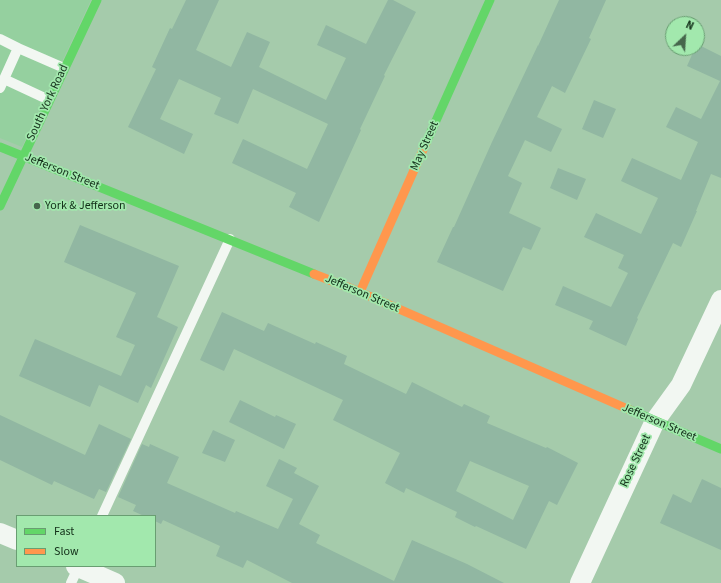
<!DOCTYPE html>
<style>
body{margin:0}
#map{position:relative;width:721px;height:583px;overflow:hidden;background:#a5cbab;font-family:"Source Sans 3",sans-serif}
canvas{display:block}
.legend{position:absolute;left:16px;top:515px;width:140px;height:52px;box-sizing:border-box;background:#a2e8ad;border:1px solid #699e72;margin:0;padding:5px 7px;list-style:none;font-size:12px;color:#132f19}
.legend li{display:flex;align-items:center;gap:8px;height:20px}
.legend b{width:20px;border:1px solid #699e72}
.north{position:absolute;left:665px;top:16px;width:40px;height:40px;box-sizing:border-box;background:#a2e8ad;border:1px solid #699e72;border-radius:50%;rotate:25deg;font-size:11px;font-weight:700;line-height:16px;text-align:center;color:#132f19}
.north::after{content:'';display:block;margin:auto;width:14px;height:18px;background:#46664c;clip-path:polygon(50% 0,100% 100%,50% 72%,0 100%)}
</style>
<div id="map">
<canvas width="721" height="583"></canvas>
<ul class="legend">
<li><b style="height:5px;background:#63d668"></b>Fast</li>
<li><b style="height:5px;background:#ff974d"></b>Slow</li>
</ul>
<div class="north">N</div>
</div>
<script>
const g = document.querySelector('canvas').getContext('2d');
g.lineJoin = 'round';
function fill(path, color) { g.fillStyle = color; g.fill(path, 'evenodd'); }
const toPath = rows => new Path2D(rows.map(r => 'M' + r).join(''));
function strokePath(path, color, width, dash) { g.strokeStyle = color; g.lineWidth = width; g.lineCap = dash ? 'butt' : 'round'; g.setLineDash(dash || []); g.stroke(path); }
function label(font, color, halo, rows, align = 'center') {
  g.font = font + ' "Source Sans 3",sans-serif'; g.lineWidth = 3.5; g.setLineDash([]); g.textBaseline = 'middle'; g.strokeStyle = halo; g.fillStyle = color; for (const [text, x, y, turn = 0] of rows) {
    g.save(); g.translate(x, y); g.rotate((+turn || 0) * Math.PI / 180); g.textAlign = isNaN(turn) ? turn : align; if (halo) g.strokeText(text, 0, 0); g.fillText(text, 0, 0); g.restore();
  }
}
fill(toPath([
 [0,0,91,0,22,147,0,138]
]), '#95d09f');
fill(toPath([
 [186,0,219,0,196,50,231,67,247,32,270,42,259,67,326,100,346,58,317,45,326,25,366,44,388,0,393,0,416,12,384,75,385,76,360,129,361,130,319,222,289,207,296,193,232,163,243,139,307,169,328,124,253,89,238,124,214,114,221,98,179,79,160,119,193,134,184,154,128,127,156,69,152,67,170,28,172,29],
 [559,0,606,0,589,38,591,39,565,93,552,86,537,117,562,129,551,152,525,140,508,176,522,183,509,213,541,228,531,250,523,247,503,291,437,262,453,227,454,227,492,142,538,45,538,46],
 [697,44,721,56,721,178,711,174,696,211,697,211,681,247,673,243,637,318,638,319,626,346,589,329,593,321,555,305,563,286,611,307,628,273,618,268,624,255,584,237,596,213,641,234,658,198,621,181,632,158,681,180,698,142,666,127,676,107,701,119,720,81,687,66,695,48,697,48],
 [594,100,616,109,603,138,582,129],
 [558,168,586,179,577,200,550,188],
 [80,225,179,266,157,317,178,327,151,388,146,385,138,403,99,385,90,407,19,376,35,339,121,376,135,345,116,337,136,293,64,262],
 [222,312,264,331,268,323,315,344,316,342,347,356,344,364,406,394,412,382,462,407,464,404,490,416,487,423,546,448,547,447,578,463,557,505,549,501,526,549,476,526,475,527,455,517,457,512,406,488,404,493,385,483,400,453,333,420,343,400,234,349,224,371,200,360],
 [470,461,529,486,513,520,456,491],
 [240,400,275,417,276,415,296,424,284,449,229,422],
 [0,415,85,455,99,424,131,439,106,492,99,489,94,499,54,481,52,485,0,460],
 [213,430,235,440,225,462,202,453],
 [142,444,149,447,150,444,179,457,167,483,235,513,236,511,278,529,293,499,266,486,279,459,297,468,294,473,319,486,299,524,320,535,316,543,394,581,412,540,467,564,504,583,292,583,247,560,243,568,216,556,220,546,163,520,161,524,155,521,155,516,144,516,133,511,136,505,118,497],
 [702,479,721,488,721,550,660,523,673,494,691,503]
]), '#91b7a2');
strokePath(toPath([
 [0,39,18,48,0,88],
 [18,48,64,68],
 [4,79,49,100],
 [102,516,230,239],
 [71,583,79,566]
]), '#f2f7f2', 10);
strokePath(toPath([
 [0,533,17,540],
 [76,566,115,583],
 [580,583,655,421,681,385,721,300]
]), '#f2f7f2', 20);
strokePath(toPath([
 [426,143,490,0],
 [0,147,314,274],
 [0,206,97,0],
 [630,410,721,449]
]), '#63d668', 9);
strokePath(toPath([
 [314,274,360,292,630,410],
 [360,292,426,143]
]), '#ff974d', 9);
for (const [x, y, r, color] of [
 [37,206,4,"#46664c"]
]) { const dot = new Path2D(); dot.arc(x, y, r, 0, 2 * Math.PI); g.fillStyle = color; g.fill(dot); strokePath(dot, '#a2e8ad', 1.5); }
label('12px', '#132f19', '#a2e8ad', [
 ["South York Road",48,103,-65],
 ["May Street",425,146,-66],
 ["Jefferson Street",62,172,22],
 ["Jefferson Street",362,294,23],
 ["Jefferson Street",659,423,23],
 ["Rose Street",636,461,-65]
]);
label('12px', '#132f19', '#a2e8ad', [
 ["York & Jefferson",45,206]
], 'left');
</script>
